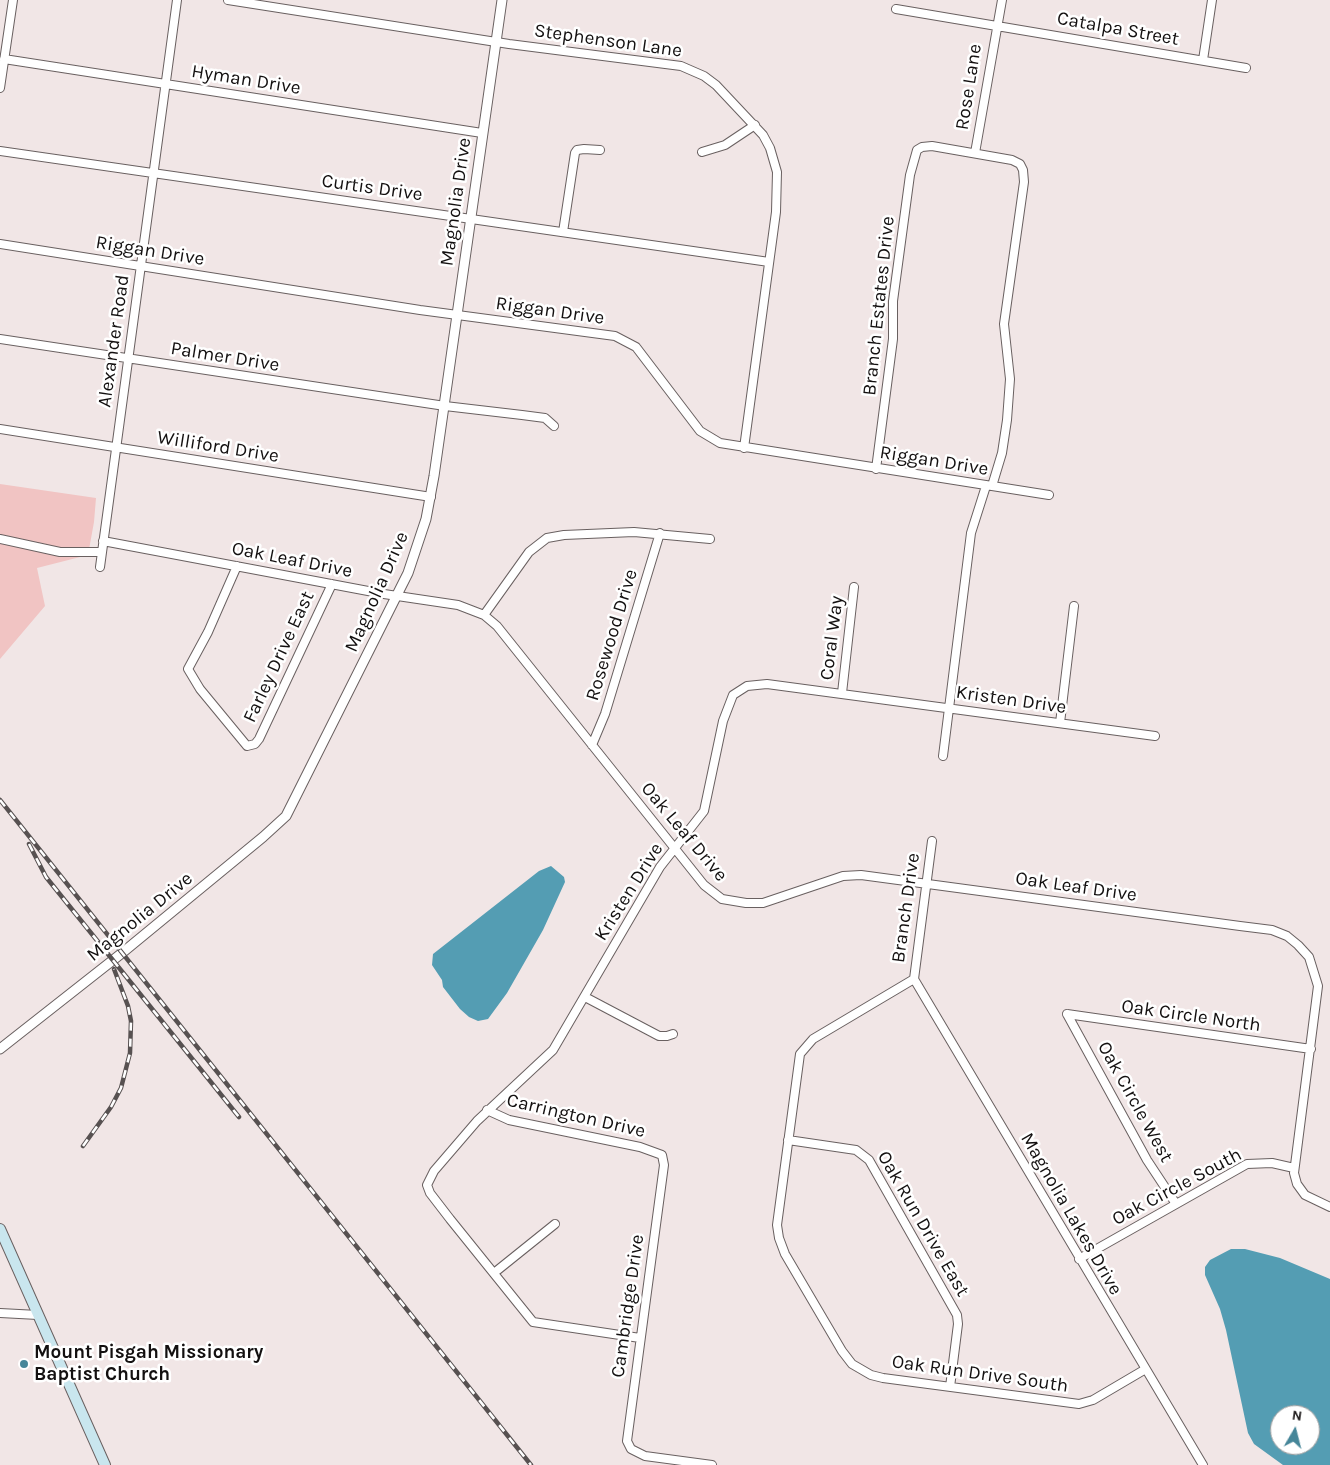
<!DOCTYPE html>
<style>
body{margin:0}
#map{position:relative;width:1330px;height:1465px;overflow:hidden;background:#f1e6e6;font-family:Karla,sans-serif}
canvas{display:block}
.north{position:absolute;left:1270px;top:1405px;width:50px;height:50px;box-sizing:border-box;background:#fff;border:1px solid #a19f9f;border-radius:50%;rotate:8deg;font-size:14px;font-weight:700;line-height:20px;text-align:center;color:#131010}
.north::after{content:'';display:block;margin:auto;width:18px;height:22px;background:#468699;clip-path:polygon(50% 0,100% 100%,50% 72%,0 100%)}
</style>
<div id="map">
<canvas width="1330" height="1465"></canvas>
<div class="north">N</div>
</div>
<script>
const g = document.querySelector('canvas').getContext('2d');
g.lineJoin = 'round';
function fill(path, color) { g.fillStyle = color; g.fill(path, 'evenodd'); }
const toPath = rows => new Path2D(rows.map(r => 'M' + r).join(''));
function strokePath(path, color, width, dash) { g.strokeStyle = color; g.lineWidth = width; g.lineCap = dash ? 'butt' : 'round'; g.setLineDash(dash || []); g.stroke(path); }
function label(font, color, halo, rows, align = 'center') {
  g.font = font + ' Karla,sans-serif'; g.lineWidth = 5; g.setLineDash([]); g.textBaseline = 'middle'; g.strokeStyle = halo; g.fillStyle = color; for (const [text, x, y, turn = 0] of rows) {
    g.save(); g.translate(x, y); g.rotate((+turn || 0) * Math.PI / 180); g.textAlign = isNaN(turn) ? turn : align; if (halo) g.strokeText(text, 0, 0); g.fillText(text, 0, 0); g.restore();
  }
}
fill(toPath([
 [0,484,96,498,94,522,88,555,37,568,45,606,0,659]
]), '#f1c4c3');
fill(toPath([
 [551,866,564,877,565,882,543,930,507,993,488,1019,478,1021,469,1017,460,1009,443,987,442,980,432,965,433,954,539,871],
 [1231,1249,1245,1249,1280,1258,1330,1279,1330,1465,1283,1465,1254,1444,1248,1433,1226,1330,1220,1309,1205,1275,1205,1267,1210,1260],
 [1280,1415,1310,1415,1310,1445,1280,1445]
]), '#549db3');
const minor = toPath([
 [228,0,509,44,681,66,704,76,716,85,763,135,770,148,777,172,776,212,744,448],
 [896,9,1246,68],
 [4,59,482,133],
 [1203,60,1212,0],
 [0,88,13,0],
 [0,151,769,262],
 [702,152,725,145,755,125],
 [975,153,1002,0],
 [563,232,575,153,577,150,584,149,600,150],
 [0,244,420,310,615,336,636,347,700,431,720,443,1049,495],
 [0,339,445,406,522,415,545,418,554,426],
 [0,429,431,497],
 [876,469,893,339,893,301,910,175,917,150,922,147,932,146,1012,160,1020,164,1023,170,1024,182,1004,324,1010,379,1007,420,1002,453,992,486],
 [0,539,60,552,102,552],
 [103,541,384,594,458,605,484,615,497,626,704,885,722,899,746,903,763,903,843,876,861,875,1240,926,1272,930,1287,936,1298,945,1309,957,1318,986,1294,1173,1297,1184,1305,1195,1330,1207],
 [237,566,208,632,188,669,200,689,247,746,255,744,259,739,332,584],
 [100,567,177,0],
 [484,615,529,552,547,538,564,535,634,532,710,539],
 [842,693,854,587],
 [1060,723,1074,606],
 [592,745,605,714,660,533],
 [943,756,971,533,986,486],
 [914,979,813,1039,800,1054,777,1225,779,1238,785,1254,822,1317,842,1351,852,1364,871,1375,883,1378,1079,1404,1093,1400,1144,1370],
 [914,979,1203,1465],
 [914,979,932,841],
 [585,997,659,1036,667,1036,673,1034],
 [1067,1014,1311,1049],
 [1067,1014,1147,1160,1176,1204],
 [487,1110,509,1120,640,1147,662,1155,664,1165,627,1441,631,1449,645,1456,712,1465],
 [788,1140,856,1150,869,1160,957,1315,958,1324,950,1387],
 [1079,1259,1247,1164,1272,1163,1294,1168],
 [494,1273,555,1224],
 [0,1313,38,1315],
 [640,1338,533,1322,450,1219,430,1193,427,1185,434,1171,477,1121,553,1050,660,867,704,811,723,721,733,695,747,686,767,684,1155,736]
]);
const tertiary = toPath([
 [0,1049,122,953,263,837,286,816,408,573,426,519,434,476,502,0]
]);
const secondary = toPath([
 [0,1229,105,1465]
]);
strokePath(minor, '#696060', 10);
strokePath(tertiary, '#696060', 11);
strokePath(secondary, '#696060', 12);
strokePath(minor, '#fff', 8);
strokePath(tertiary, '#fff', 9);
strokePath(secondary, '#c9e6ee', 10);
const rail = toPath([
 [0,800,531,1465],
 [29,844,46,877,239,1117],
 [83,1146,111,1107,121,1088,130,1053,131,1021,128,1006,114,969]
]);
strokePath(rail, '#575151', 4.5);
strokePath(rail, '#fff', 2.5, [8]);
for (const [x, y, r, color] of [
 [24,1364,5,"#468699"]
]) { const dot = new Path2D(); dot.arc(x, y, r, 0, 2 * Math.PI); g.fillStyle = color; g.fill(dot); strokePath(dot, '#fff', 2); }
label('19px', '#131010', '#fff', [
 ["Catalpa Street",1118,29,10],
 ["Stephenson Lane",608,41,8],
 ["Hyman Drive",246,80,9],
 ["Rose Lane",969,87,-81],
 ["Curtis Drive",372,188,8],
 ["Magnolia Drive",456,202,-82],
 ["Riggan Drive",150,251,9],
 ["Branch Estates Drive",879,306,-84],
 ["Riggan Drive",550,311,8],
 ["Alexander Road",114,341,-82],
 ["Palmer Drive",225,357,9],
 ["Williford Drive",218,447,9],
 ["Riggan Drive",934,461,9],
 ["Oak Leaf Drive",292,560,11],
 ["Magnolia Drive",377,592,-66],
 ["Rosewood Drive",612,635,-73],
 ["Coral Way",832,638,-83],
 ["Farley Drive East",279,657,-65],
 ["Kristen Drive",1011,700,8],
 ["Oak Leaf Drive",684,832,50],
 ["Oak Leaf Drive",1076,887,8],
 ["Kristen Drive",629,892,-58],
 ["Branch Drive",906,908,-82],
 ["Magnolia Drive",140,917,-39],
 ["Oak Circle North",1191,1016,8],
 ["Oak Circle West",1135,1102,61],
 ["Carrington Drive",576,1116,13],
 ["Oak Circle South",1177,1187,-28],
 ["Magnolia Lakes Drive",1071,1214,60],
 ["Oak Run Drive East",923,1224,60],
 ["Cambridge Drive",628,1306,-82],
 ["Oak Run Drive South",980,1374,8]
]);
label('bold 19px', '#131010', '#fff', [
 ["Mount Pisgah Missionary",34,1353],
 ["Baptist Church",34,1375]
], 'left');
</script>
